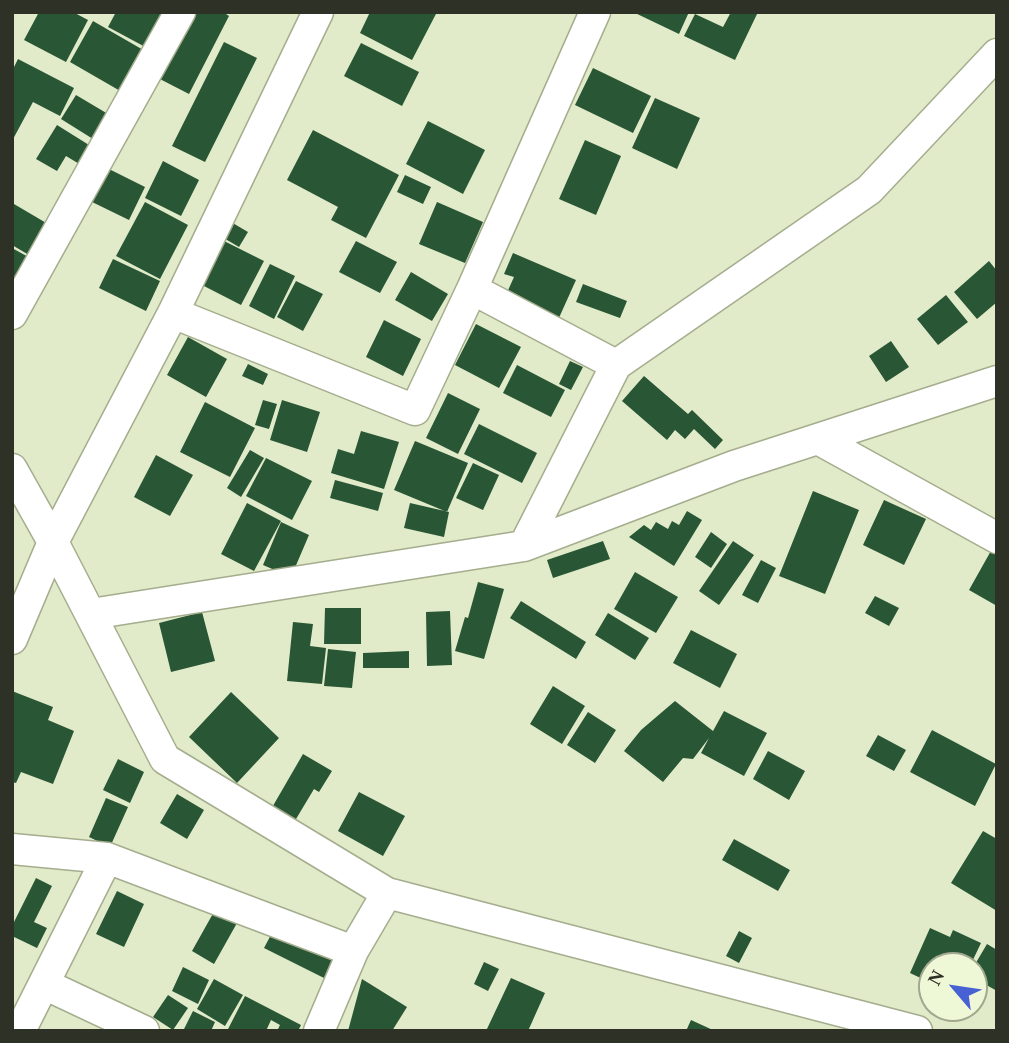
<!DOCTYPE html>
<style>
body{margin:0}
#map{position:relative;width:1009px;height:1043px;overflow:hidden;background:#e1ebc9;font-family:Georgia,serif}
canvas{display:block}
.frame{position:absolute;inset:0;border:14px solid #2e3125;pointer-events:none}
.north{position:absolute;left:918px;top:952px;width:70px;height:70px;box-sizing:border-box;background:#eef8d6;border:2px solid #a1a88f;border-radius:50%;rotate:299deg;font-size:19px;font-weight:700;line-height:28px;text-align:center;color:#2e3125}
.north::after{content:'';display:block;margin:auto;width:24px;height:32px;background:#4761d4;clip-path:polygon(50% 0,100% 100%,50% 72%,0 100%)}
</style>
<div id="map">
<canvas width="1009" height="1043"></canvas>
<div class="frame"></div>
<div class="north">N</div>
</div>
<script>
const g = document.querySelector('canvas').getContext('2d');
g.lineJoin = 'round';
function fill(path, color) { g.fillStyle = color; g.fill(path, 'evenodd'); }
const toPath = rows => new Path2D(rows.map(r => 'M' + r).join(''));
function strokePath(path, color, width, dash) { g.strokeStyle = color; g.lineWidth = width; g.lineCap = dash ? 'butt' : 'round'; g.setLineDash(dash || []); g.stroke(path); }
fill(toPath([
 [39,12,73,12,88,20,66,62,24,40],
 [116,12,169,12,149,49,108,27],
 [190,12,223,12,229,16,189,94,156,77],
 [370,12,437,12,412,60,360,33],
 [633,12,689,12,679,34],
 [731,12,758,12,735,60,684,36,695,14,723,27],
 [93,21,145,51,122,92,70,62],
 [224,42,257,58,205,162,172,146],
 [361,43,419,72,402,106,344,76],
 [18,59,74,88,60,116,33,102,12,141,12,71],
 [593,68,651,96,633,133,575,105],
 [76,95,108,114,93,139,61,119],
 [655,98,700,118,677,169,632,148],
 [428,121,485,150,463,194,406,164],
 [57,125,97,150,86,168,66,156,57,171,36,159],
 [313,130,399,175,366,238,331,220,338,207,287,180],
 [585,140,621,156,596,215,559,199],
 [163,161,199,180,181,216,145,198],
 [107,168,145,187,129,220,90,201],
 [405,175,431,187,423,204,397,192],
 [145,202,188,225,160,279,116,256],
 [437,202,483,222,465,263,419,244],
 [14,204,53,227,34,258,12,245],
 [231,222,248,232,239,247,222,237],
 [224,241,264,261,241,305,202,285],
 [356,241,397,262,380,293,339,272],
 [12,248,32,259,12,294],
 [513,253,576,280,558,320,505,297,514,277,504,274],
 [113,259,160,281,146,311,99,288],
 [989,261,997,271,997,302,977,319,954,292],
 [270,264,295,276,274,319,249,306],
 [411,272,448,294,432,321,395,300],
 [296,281,323,294,303,331,277,317],
 [583,284,627,301,620,318,576,302],
 [946,295,968,322,938,345,917,319],
 [384,320,421,339,403,376,366,357],
 [476,324,521,347,499,388,455,365],
 [188,337,227,359,206,397,167,375],
 [891,341,909,367,886,382,869,356],
 [570,361,583,367,571,390,559,384],
 [248,364,268,374,263,385,242,376],
 [517,365,565,390,551,417,503,393],
 [644,376,688,414,692,410,723,440,715,449,694,429,685,439,675,430,667,440,622,401],
 [448,393,480,409,458,454,426,438],
 [263,400,277,404,269,429,255,425],
 [282,400,320,412,307,452,270,440],
 [205,402,255,428,230,477,180,452],
 [479,424,537,453,522,483,464,454],
 [361,431,399,442,384,489,331,473,338,449,354,454],
 [415,441,468,463,447,512,394,490],
 [250,450,264,458,241,497,227,488],
 [156,455,193,475,170,516,134,497],
 [266,458,312,481,292,520,246,496],
 [473,463,499,475,483,510,456,498],
 [335,480,383,493,378,511,330,498],
 [813,491,859,510,825,594,779,576],
 [884,500,926,519,904,565,863,545],
 [247,503,281,521,254,571,221,554],
 [410,503,449,512,444,537,404,528],
 [687,511,702,520,674,566,629,537,644,525,651,530,656,522,668,529,672,521,679,525],
 [281,522,309,535,291,577,263,565],
 [711,532,727,544,711,568,695,557],
 [603,541,610,559,553,578,547,560],
 [733,541,754,555,719,605,699,591],
 [992,549,997,552,997,606,969,590],
 [761,560,776,568,758,603,742,595],
 [635,572,678,597,656,633,614,609],
 [478,582,504,589,484,659,455,651,465,617,468,618],
 [875,596,899,608,889,626,865,613],
 [521,601,586,642,576,659,510,618],
 [325,608,361,608,361,644,324,644],
 [450,611,452,665,427,666,426,612],
 [202,612,215,661,171,672,159,623],
 [608,613,649,638,635,660,595,635],
 [293,622,313,624,310,646,326,648,322,684,287,681],
 [691,630,737,654,720,688,673,663],
 [328,649,356,652,352,688,324,686],
 [409,651,409,668,363,668,363,653],
 [553,686,585,706,562,744,530,724],
 [12,691,53,707,48,720,74,731,53,784,21,772,16,783,12,782],
 [231,692,279,738,237,783,189,737],
 [675,701,713,731,724,711,767,733,744,776,701,753,709,738,693,759,683,758,663,782,624,751,641,730],
 [588,712,616,730,595,763,567,745],
 [932,730,996,764,975,806,910,772],
 [878,735,906,750,894,771,866,756],
 [768,751,805,771,789,800,753,779],
 [303,754,332,771,319,792,314,789,293,824,270,811],
 [118,759,144,772,130,803,103,790],
 [359,792,405,816,383,856,338,831],
 [177,794,204,810,187,839,160,823],
 [106,798,128,807,110,847,89,837],
 [983,831,997,839,997,911,951,883],
 [734,839,790,870,778,891,722,860],
 [36,878,52,886,34,922,47,928,37,948,12,936,12,926],
 [117,891,144,904,124,947,96,934],
 [215,910,237,923,214,964,192,951],
 [930,928,950,937,953,930,981,943,970,966,932,966,932,995,924,992,929,982,910,973],
 [273,931,333,961,324,978,264,948],
 [739,931,752,938,739,963,726,956],
 [987,944,997,950,997,991,974,978,974,966],
 [484,962,499,969,488,991,474,984],
 [183,967,209,980,198,1004,172,991],
 [511,978,545,993,528,1031,486,1031],
 [214,979,243,995,225,1026,197,1009],
 [362,979,407,1007,392,1031,348,1031],
 [168,995,188,1008,173,1030,153,1017],
 [245,996,301,1025,298,1031,277,1031,280,1025,271,1020,266,1031,227,1031],
 [193,1011,215,1022,211,1031,183,1031],
 [691,1020,715,1031,686,1031]
]), '#295635');
const minor = toPath([
 [595,12,472,289,616,365],
 [173,313,415,410,472,289],
 [12,314,180,12],
 [818,439,997,538],
 [12,469,53,542,165,759,387,893,917,1031],
 [524,546,616,365,869,190,997,54],
 [91,614,524,546,734,466,997,381],
 [12,639,53,542,173,313,318,12],
 [12,849,107,858,353,951],
 [44,984,144,1031],
 [20,1031,107,858],
 [319,1031,353,951,387,893]
]);
strokePath(minor, '#a4ad8d', 33);
strokePath(minor, '#fff', 30);
</script>
